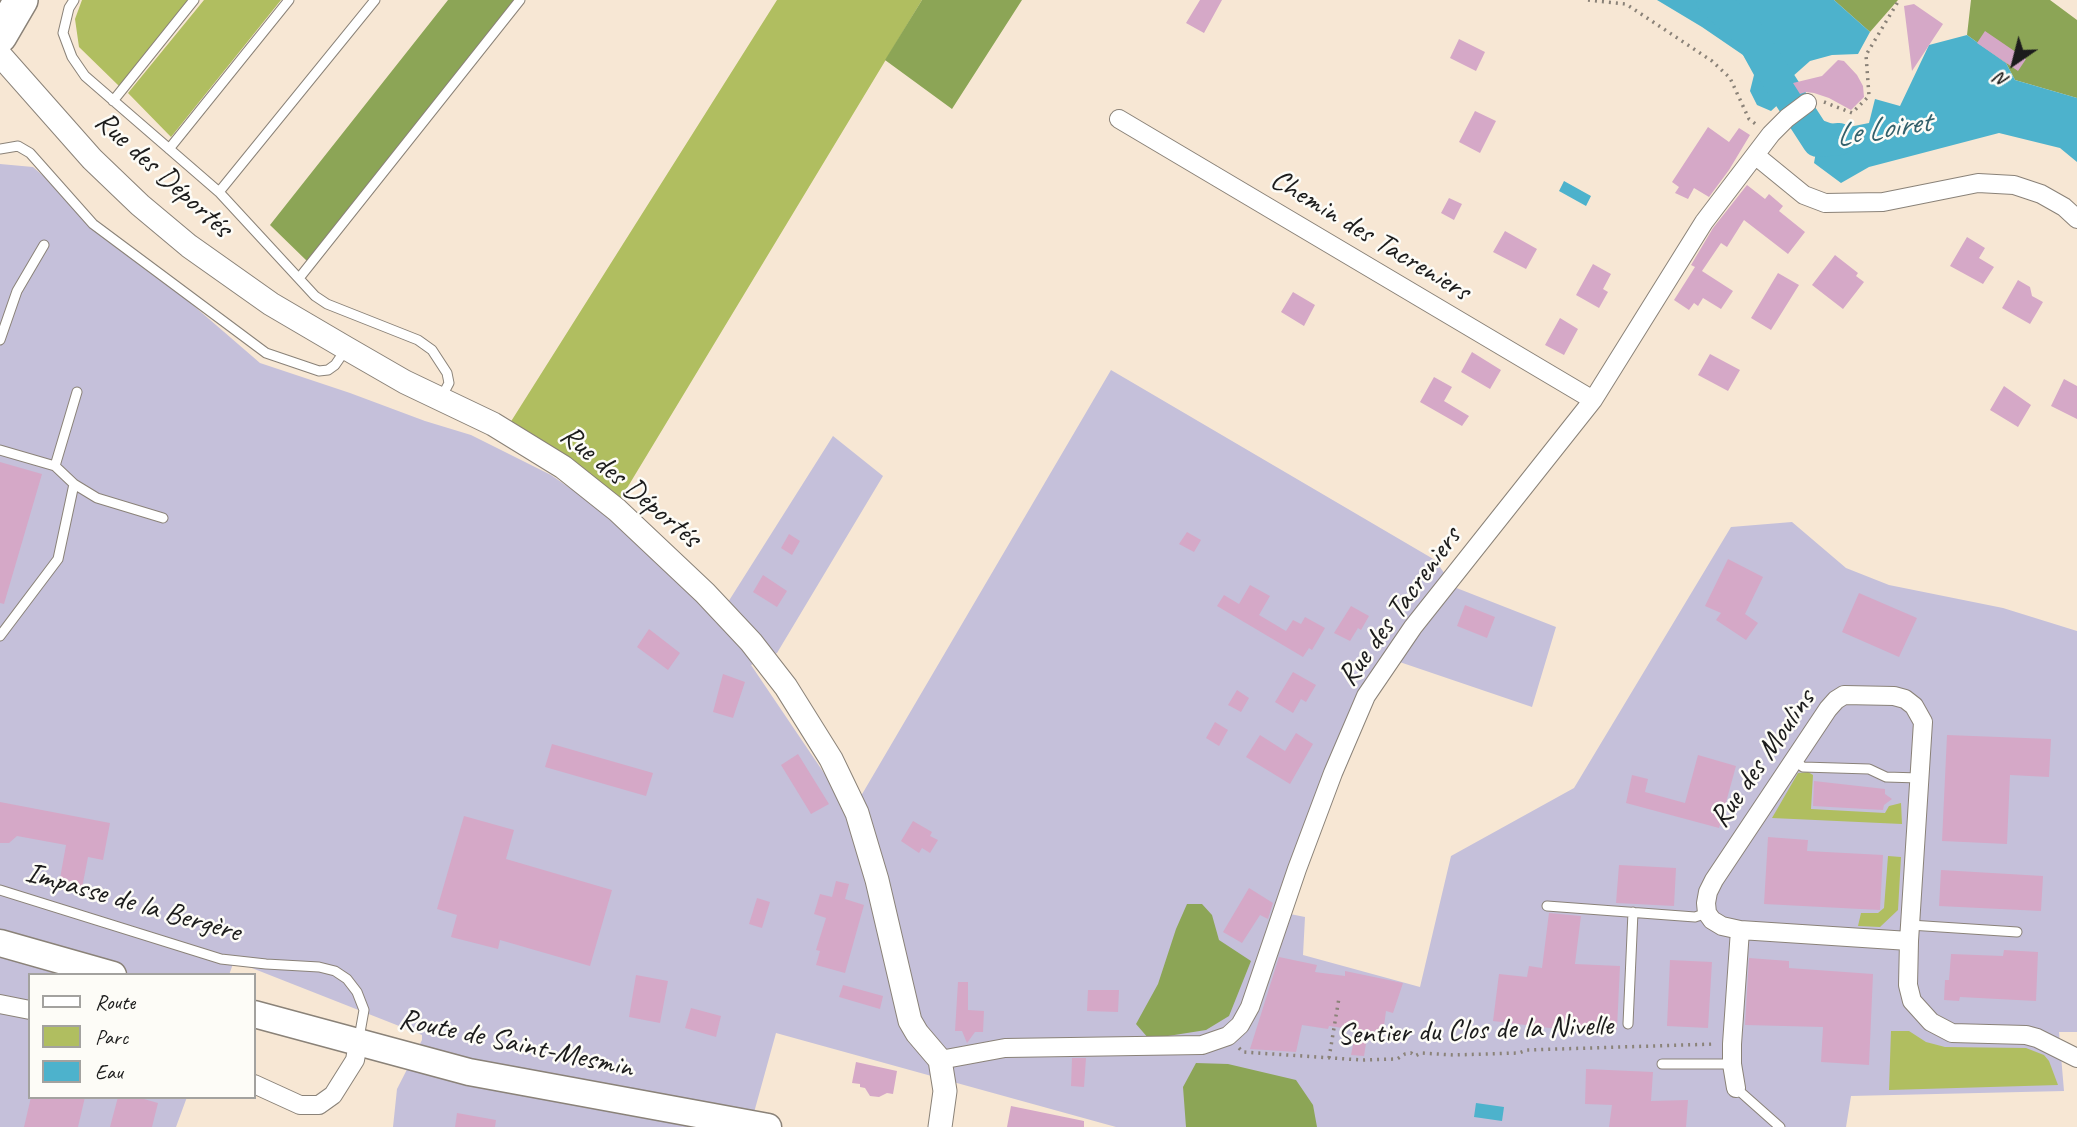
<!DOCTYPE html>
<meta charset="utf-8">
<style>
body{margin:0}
#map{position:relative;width:2077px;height:1127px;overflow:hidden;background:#f7e7d4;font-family:Caveat,sans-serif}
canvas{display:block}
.legend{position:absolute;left:28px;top:973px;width:228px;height:126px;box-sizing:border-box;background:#fdfcf7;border:2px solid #a3a29f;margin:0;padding:9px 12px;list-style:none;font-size:21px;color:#1c1c1c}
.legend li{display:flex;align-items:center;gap:14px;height:35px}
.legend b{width:35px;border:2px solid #a3a29f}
.north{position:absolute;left:1979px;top:28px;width:70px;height:70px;-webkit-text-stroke:5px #fdfcf7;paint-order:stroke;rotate:215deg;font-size:19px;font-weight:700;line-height:28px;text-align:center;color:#1c1c1c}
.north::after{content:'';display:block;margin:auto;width:24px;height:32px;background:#1c1c1c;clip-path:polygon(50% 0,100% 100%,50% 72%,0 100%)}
</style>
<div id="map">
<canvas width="2077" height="1127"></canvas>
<ul class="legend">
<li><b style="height:9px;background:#fff"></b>Route</li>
<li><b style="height:19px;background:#b0be60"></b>Parc</li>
<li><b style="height:19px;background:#4db2cc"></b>Eau</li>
</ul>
<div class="north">N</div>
</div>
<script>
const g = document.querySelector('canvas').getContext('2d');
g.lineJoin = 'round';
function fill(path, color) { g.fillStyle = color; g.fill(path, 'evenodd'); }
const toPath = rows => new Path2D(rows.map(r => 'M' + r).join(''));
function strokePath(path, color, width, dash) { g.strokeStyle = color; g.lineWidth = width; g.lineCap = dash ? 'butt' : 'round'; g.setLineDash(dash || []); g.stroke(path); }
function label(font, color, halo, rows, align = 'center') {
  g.font = font + ' Caveat,sans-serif'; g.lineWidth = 5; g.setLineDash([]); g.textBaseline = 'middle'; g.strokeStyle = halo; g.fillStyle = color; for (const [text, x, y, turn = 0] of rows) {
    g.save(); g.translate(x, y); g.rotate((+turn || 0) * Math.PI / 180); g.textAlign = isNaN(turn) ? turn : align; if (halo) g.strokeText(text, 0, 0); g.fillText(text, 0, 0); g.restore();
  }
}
fill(toPath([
 [0,164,33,167,260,363,350,393,425,421,471,435,551,475,606,513,718,618,833,436,883,476,777,653,751,665,851,813,1111,370,1435,560,1454,587,1556,627,1532,707,1382,656,1290,914,1305,917,1303,955,1420,987,1451,856,1574,788,1731,527,1792,522,1846,568,1889,585,2003,608,2077,631,2077,1032,2059,1032,2064,1091,1851,1096,1846,1127,1116,1127,776,1033,750,1127,393,1127,397,1089,422,1040,422,1035,234,961,229,975,30,975,30,1097,187,1097,176,1127,0,1127]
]), '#c5c0da');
fill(toPath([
 [82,0,188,0,119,86,79,47,75,19],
 [204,0,281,0,171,137,128,93],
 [777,0,922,0,618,503,510,423],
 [1808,772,1813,775,1811,809,1885,813,1889,806,1901,803,1902,824,1772,818,1798,773],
 [1888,856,1901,857,1898,910,1880,927,1858,926,1861,913,1878,913,1884,908],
 [1891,1031,1909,1031,1926,1042,1945,1047,2026,1048,2044,1055,2049,1061,2058,1085,1889,1090]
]), '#b0be60');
fill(toPath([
 [448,0,514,0,308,262,270,225],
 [922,0,1022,0,952,109,885,60],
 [1834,0,1898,0,1870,32],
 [1971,0,2050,0,2077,20,2077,98,2015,80,2006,63,1967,35],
 [1187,904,1202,904,1212,915,1219,940,1251,961,1229,1016,1206,1030,1149,1039,1136,1024,1158,984,1176,929],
 [1196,1063,1228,1064,1296,1080,1313,1105,1317,1127,1186,1127,1183,1087]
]), '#8ca556');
fill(toPath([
 [1657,0,1834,0,1870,32,1858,54,1832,55,1810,61,1792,77,1797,94,1782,101,1771,111,1757,105,1750,91,1754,75,1743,55,1702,27],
 [1971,0,1967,35,2006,63,2015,80,2077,98,2077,162,2060,148,1999,133,1869,167,1841,183,1814,163,1818,141,1804,133,1808,115,1844,128,1869,123,1875,99,1900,106,1929,45,1967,35],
 [1564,181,1591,196,1586,206,1559,191],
 [1476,1103,1504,1107,1502,1121,1474,1117]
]), '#4db2cc');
strokePath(toPath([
 [1712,0,1748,33,1818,141,1839,139]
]), '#4db2cc', 32);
fill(toPath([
 [1200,0,1222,0,1204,33,1186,23],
 [1914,4,1943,24,1912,71,1904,6],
 [1985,31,2026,59,2018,71,1977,43],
 [1459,39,1485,52,1476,71,1450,58],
 [1838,60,1844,61,1857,75,1863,86,1864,97,1851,110,1829,98,1814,93,1806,92,1800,94,1793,83,1822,76],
 [1475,111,1496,121,1480,153,1459,142],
 [1708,127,1729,142,1739,128,1750,135,1729,170,1709,197,1694,188,1688,199,1675,193,1679,187,1672,182],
 [1747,185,1765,199,1769,194,1783,206,1779,211,1805,232,1788,254,1744,220,1727,247,1721,243,1702,271,1733,291,1721,309,1703,298,1698,306,1694,303,1689,310,1674,300,1695,267,1691,265,1713,228],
 [1449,198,1462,204,1454,220,1441,213],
 [1505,231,1537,249,1526,269,1493,252],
 [1967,237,1985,248,1979,258,1994,267,1983,284,1950,266],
 [1835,255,1858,273,1856,276,1864,282,1843,309,1812,285],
 [1593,264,1611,274,1603,289,1608,292,1599,308,1576,295],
 [1778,273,1799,285,1771,330,1751,318],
 [2018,280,2030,287,2032,296,2043,302,2030,324,2002,308],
 [1293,292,1315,305,1304,326,1281,312],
 [1560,318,1578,329,1564,355,1545,345],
 [1472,352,1501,370,1490,389,1461,372],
 [1710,354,1740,370,1728,391,1698,375],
 [1434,377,1452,387,1444,401,1469,416,1462,426,1420,402],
 [2064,379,2077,386,2077,419,2051,406],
 [2004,386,2031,405,2018,427,1990,410],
 [0,462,42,474,4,604,0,603],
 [1187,532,1201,540,1194,552,1179,544],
 [789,534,800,541,792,555,781,548],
 [1728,559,1763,577,1745,614,1758,623,1746,640,1716,620,1721,613,1705,606],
 [763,575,787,591,777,607,753,592],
 [1250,585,1270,596,1259,615,1286,631,1293,620,1301,624,1305,617,1325,628,1312,650,1309,648,1303,657,1217,606,1224,595,1239,604],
 [1859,593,1917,618,1899,657,1842,632],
 [1465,605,1495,617,1487,638,1457,626],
 [1351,606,1369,616,1361,630,1358,628,1350,641,1334,633],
 [649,629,680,653,668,670,637,647],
 [1293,672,1316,685,1306,702,1301,699,1293,713,1275,702],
 [723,674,745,682,733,718,713,712],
 [1237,690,1249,698,1241,712,1228,705],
 [1215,722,1228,730,1219,746,1206,738],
 [1296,733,1313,744,1290,784,1246,757,1260,735,1285,751],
 [1947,735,2051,739,2049,777,2010,775,2007,844,1942,841],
 [552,744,653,773,646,796,545,767],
 [798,754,829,804,811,814,781,765],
 [1698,755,1736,766,1719,828,1626,803,1632,775,1648,779,1645,792,1685,803],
 [1814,781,1885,789,1885,794,1892,799,1884,805,1883,810,1813,806],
 [0,802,110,823,103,860,88,857,82,888,59,884,66,845,17,836,9,843,0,843],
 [464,816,514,830,506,859,612,890,590,966,500,940,498,949,451,937,457,915,437,909],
 [913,821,932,832,930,836,938,840,930,853,922,848,919,853,901,841],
 [1768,837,1808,840,1807,851,1883,855,1880,910,1764,904],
 [1619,865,1676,868,1674,906,1616,903],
 [1941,870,2043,876,2041,911,1939,906],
 [836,881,849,884,845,899,864,905,845,973,816,965,820,951,816,950,826,918,814,914,820,894,832,897],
 [1249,888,1273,903,1268,919,1260,915,1242,943,1223,932],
 [757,898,770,902,762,928,749,924],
 [1549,913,1581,916,1575,964,1620,966,1617,1029,1567,1028,1566,1030,1493,1021,1499,974,1527,977,1529,966,1542,968],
 [2004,950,2038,952,2036,1001,1960,997,1959,1001,1944,1000,1945,980,1949,980,1951,954,2003,956],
 [1279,957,1317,965,1315,972,1345,976,1345,971,1403,983,1393,1013,1386,1011,1383,1033,1368,1031,1364,1056,1351,1055,1356,1030,1329,1026,1328,1029,1302,1025,1296,1052,1250,1049],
 [1749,958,1789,961,1789,968,1873,974,1869,1065,1821,1062,1823,1027,1745,1025],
 [1670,960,1712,962,1708,1028,1667,1026],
 [636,975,668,981,660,1023,629,1017],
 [958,982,968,982,968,1010,984,1011,983,1032,975,1032,967,1043,962,1031,955,1031],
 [843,985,883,996,880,1009,839,997],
 [1088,990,1119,990,1118,1012,1087,1011],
 [691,1008,721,1016,716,1037,685,1028],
 [1072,1058,1086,1058,1084,1087,1071,1086],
 [856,1062,897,1071,893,1094,887,1093,879,1097,870,1096,865,1088,860,1087,860,1084,852,1083],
 [1586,1069,1653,1072,1651,1101,1688,1100,1686,1127,1609,1127,1612,1105,1585,1104],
 [31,1097,85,1097,78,1127,24,1127],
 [118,1097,137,1097,158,1103,152,1127,110,1127],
 [1011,1106,1084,1121,1084,1127,1007,1127],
 [457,1113,496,1120,495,1127,455,1127]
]), '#d5a8c7');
const service = toPath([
 [74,0,69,8,63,33,72,57,85,76,219,192,315,296,327,304,418,340,432,350,447,373,449,383,441,398],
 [113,101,194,0],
 [0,149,18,146,30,153,93,224,266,353,319,371,328,370,335,365,346,349],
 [169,149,289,0],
 [219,192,375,0],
 [300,277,520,0],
 [0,340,17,291,44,245],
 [0,450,55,466,74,484,97,498,163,518],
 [55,466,77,392],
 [0,636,58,559,74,484],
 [1795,761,1803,767,1869,769,1886,777,1919,778],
 [0,890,221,959,266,964,319,967,335,971,347,979,357,992,364,1010,359,1038],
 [1547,906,1695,917,1707,913],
 [1910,925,2017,932],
 [1628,1024,1633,912],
 [1662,1064,1732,1064],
 [1736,1088,1780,1127]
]);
const minor = toPath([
 [1119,119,1593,400],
 [1755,155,1804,195,1825,203,1883,202,1978,183,2014,185,2041,194,2064,207,2077,219],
 [1909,941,1740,930,1722,926,1712,920,1707,913,1706,903,1708,892,1714,880,1828,709,1836,700,1844,695,1894,696,1905,699,1914,706,1923,722,1909,941,1908,985,1912,1001,1931,1022,1952,1033,2026,1035,2037,1038,2077,1058],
 [0,1004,30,1010],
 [940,1060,1005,1048,1202,1045,1228,1036,1240,1025,1250,1007,1297,869,1333,773,1366,696,1413,627,1593,400,1704,222,1771,134,1787,118,1807,103],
 [254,1084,300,1105,319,1105,333,1095,355,1060,358,1043],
 [1736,1088,1732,1064,1732,1044,1740,930]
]);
const tertiary = toPath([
 [0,55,92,159,140,205,189,246,271,304,346,348,405,382,493,424,563,467,617,510,705,593,751,642,786,687,831,759,857,813,877,880,910,1021,917,1033,940,1060,945,1091,940,1127]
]);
const secondary = toPath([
 [0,943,113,975],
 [254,1014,469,1072,768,1127]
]);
const motorway = toPath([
 [0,36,21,0]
]);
strokePath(service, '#8a8278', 11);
strokePath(minor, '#8a8278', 20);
strokePath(tertiary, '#8a8278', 25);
strokePath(secondary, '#8a8278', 29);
strokePath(motorway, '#8a8278', 36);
strokePath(toPath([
 [1588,0,1626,4,1712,61,1730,78,1749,119,1758,126],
 [1824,102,1852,113,1869,96,1866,55,1899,0],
 [1239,1048,1243,1052,1362,1060,1397,1059,1405,1054,1411,1053,1415,1056,1421,1053,1453,1055,1519,1053,1527,1050,1715,1044],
 [1329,1058,1339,998]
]), '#8a8278', 3.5, [2, 5]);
strokePath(service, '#fff', 9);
strokePath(minor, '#fff', 18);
strokePath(tertiary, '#fff', 23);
strokePath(secondary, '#fff', 26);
strokePath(motorway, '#fff', 33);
label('30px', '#1c1c1c', '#fdfcf7', [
 ["Rue des Déportés",163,175,42],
 ["Chemin des Tacreniers",1370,236,31],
 ["Rue des Déportés",630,487,40],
 ["Rue des Tacreniers",1400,607,-54],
 ["Rue des Moulins",1763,759,-55],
 ["Impasse de la Bergère",133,903,16],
 ["Sentier du Clos de la Nivelle",1475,1031,-2],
 ["Route de Saint-Mesmin",516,1044,12]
]);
label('italic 32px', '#32606b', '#fdfcf7', [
 ["Le Loiret",1883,130,-9]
]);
</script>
